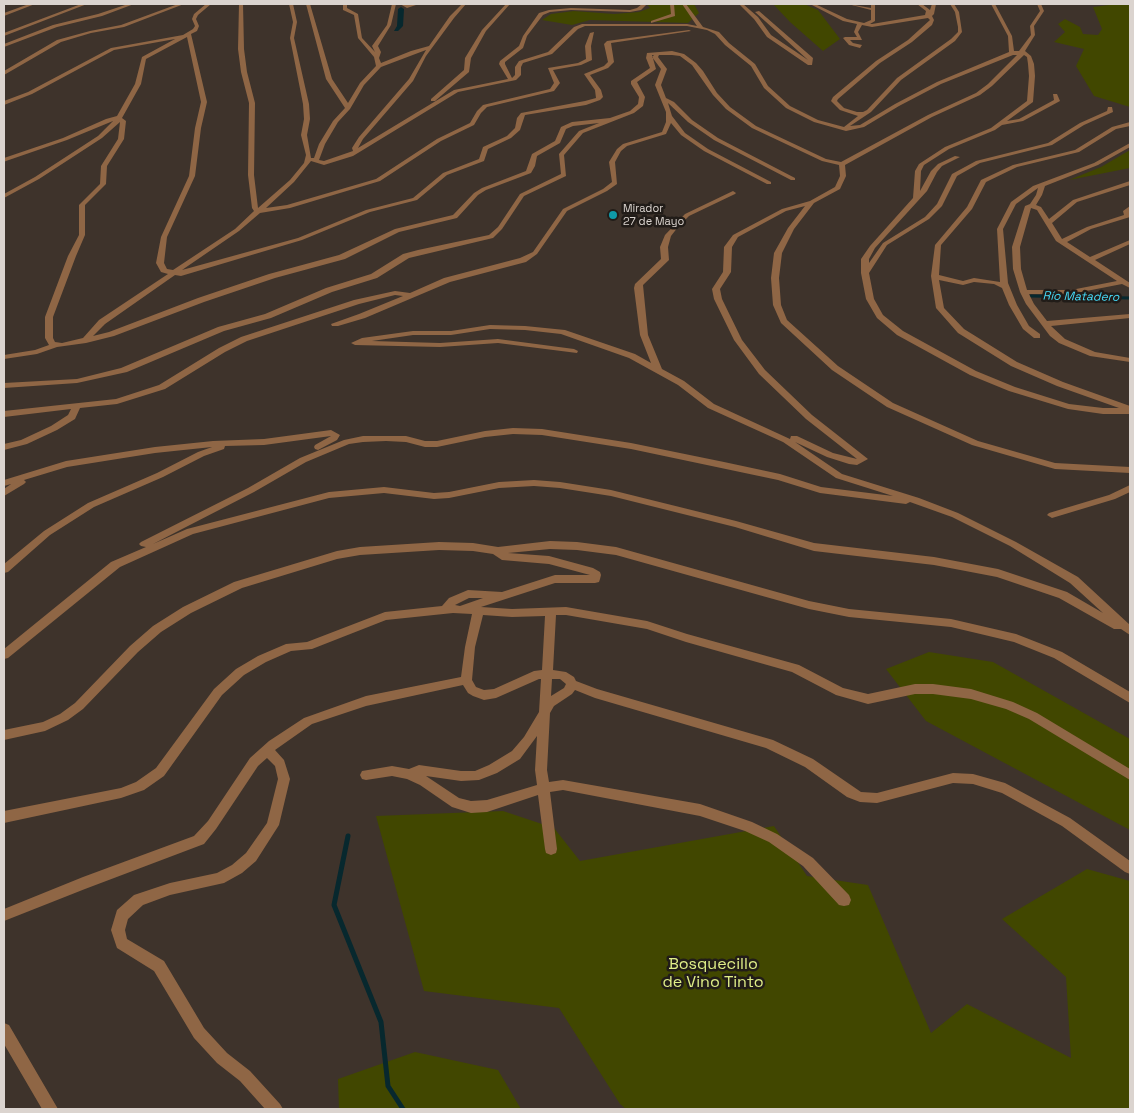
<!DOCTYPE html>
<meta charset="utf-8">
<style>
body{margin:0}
#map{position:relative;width:1134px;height:1113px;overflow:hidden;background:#3e332b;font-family:"Space Grotesk",sans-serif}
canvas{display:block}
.frame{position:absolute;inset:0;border:5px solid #dbd4cf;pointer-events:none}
</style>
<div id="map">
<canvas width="1134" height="1113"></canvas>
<div class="frame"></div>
</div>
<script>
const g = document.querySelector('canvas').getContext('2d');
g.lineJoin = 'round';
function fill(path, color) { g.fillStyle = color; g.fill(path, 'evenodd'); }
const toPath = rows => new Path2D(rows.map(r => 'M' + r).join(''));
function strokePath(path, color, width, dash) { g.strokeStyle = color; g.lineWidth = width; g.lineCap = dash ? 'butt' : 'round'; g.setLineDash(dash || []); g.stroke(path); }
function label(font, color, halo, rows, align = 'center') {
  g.font = font + ' "Space Grotesk",sans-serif'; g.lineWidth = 5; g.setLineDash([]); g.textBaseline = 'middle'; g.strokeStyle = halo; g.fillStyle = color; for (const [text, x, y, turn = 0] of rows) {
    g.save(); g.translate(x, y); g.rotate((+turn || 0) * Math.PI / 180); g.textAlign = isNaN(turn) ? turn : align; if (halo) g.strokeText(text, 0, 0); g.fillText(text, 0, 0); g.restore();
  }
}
fill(toPath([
 [647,4,694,4,699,13,688,23,590,20,572,25,542,20,551,14,574,11,614,14,639,12,650,8],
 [773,4,804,4,818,10,840,39,823,51,790,22],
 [1117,4,1130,4,1130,107,1094,96,1076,66,1084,49,1054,42,1065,32,1058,24,1065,19,1080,27,1083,34,1098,35,1102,29,1093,7],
 [1130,150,1130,168,1069,180,1101,167],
 [929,652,993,662,1130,739,1130,830,926,721,886,669],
 [503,811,554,828,580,861,774,826,807,876,868,885,931,1033,967,1004,1071,1058,1066,977,1002,919,1087,869,1130,881,1130,1109,626,1109,620,1104,559,1008,424,991,376,816],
 [415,1052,498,1070,521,1109,339,1109,338,1079]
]), '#414700');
strokePath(toPath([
 [1031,296,1130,298]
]), '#07282e', 3);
strokePath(toPath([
 [348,836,334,905,381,1022,388,1086,403,1109]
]), '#07282e', 5);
fill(toPath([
 [401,7,404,9,403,26,398,31,394,31,397,26,398,9,401,7]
]), '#07282e');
fill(toPath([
 [29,4,35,4,4,16,4,13,29,4],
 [81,4,87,4,4,36,4,33,81,4],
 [128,4,134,4,102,16,57,27,4,47,4,44,53,25,98,14,128,4],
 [178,4,184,4,124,27,91,33,61,42,4,75,4,71,57,40,90,31,121,25,178,4],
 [206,4,211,4,198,15,196,19,199,26,197,31,191,34,207,102,201,128,195,176,167,237,164,263,167,269,173,270,235,229,254,211,252,208,248,175,249,103,241,72,238,49,239,4,243,4,244,49,247,72,255,103,254,175,258,208,290,180,304,163,306,155,301,135,304,119,303,104,290,38,293,22,289,4,293,4,297,22,294,38,309,104,310,119,307,135,311,158,314,158,319,144,333,121,345,108,326,79,306,4,310,4,332,79,348,103,360,83,376,66,374,57,358,38,354,15,343,10,343,4,347,4,347,8,358,14,362,38,375,52,372,46,387,25,392,4,396,4,391,25,378,46,381,52,379,58,381,63,411,51,429,46,450,16,462,4,466,4,454,18,426,56,413,81,363,139,358,148,454,90,508,79,499,64,500,61,519,46,523,36,539,13,549,10,571,8,630,10,637,8,642,4,647,4,641,10,630,12,571,10,550,12,543,15,527,36,523,48,505,62,505,64,512,78,515,75,515,67,519,61,548,52,574,27,582,24,687,24,697,26,682,4,686,4,703,27,719,32,729,43,755,64,768,86,790,106,818,120,844,127,858,116,840,110,831,101,833,97,876,61,908,40,930,20,928,18,872,27,862,25,858,32,862,40,850,40,853,43,862,45,860,48,849,45,843,38,845,37,857,37,854,32,857,24,843,21,810,4,815,4,847,19,864,23,871,20,871,10,848,4,871,8,871,4,875,4,875,21,870,24,872,24,925,15,926,11,917,4,922,4,930,10,932,4,936,4,934,14,932,16,934,20,932,25,912,42,880,63,838,99,837,101,844,108,857,112,863,112,867,110,897,78,951,39,958,32,958,27,955,12,950,4,954,4,959,12,962,32,955,41,901,80,871,112,850,126,860,125,895,104,937,82,1009,52,1008,36,991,4,995,4,1012,36,1014,51,1019,51,1031,35,1030,26,1040,11,1037,4,1041,4,1044,11,1034,26,1035,35,1025,51,1031,56,1034,64,1035,76,1033,102,1007,121,1019,119,1054,100,1053,94,1057,94,1060,101,1023,121,1002,125,995,130,949,149,924,165,921,171,920,191,931,171,938,164,955,156,960,157,942,166,937,172,927,191,875,248,869,259,869,263,883,243,925,217,937,204,952,174,976,161,1048,143,1080,123,1107,111,1108,107,1112,107,1113,112,1084,125,1052,145,980,163,957,176,942,206,929,219,887,245,869,273,874,299,883,315,903,331,976,371,1015,387,1069,404,1103,408,1119,408,1057,386,1011,366,958,333,936,308,931,276,935,245,967,207,981,180,1013,165,1075,150,1112,127,1130,122,1130,126,1116,129,1079,152,1017,167,986,182,972,209,941,245,939,275,963,281,974,278,1000,282,997,229,1011,202,1033,186,1094,163,1130,143,1130,147,1098,165,1045,186,1042,195,1036,205,1041,207,1049,219,1073,200,1130,181,1130,185,1077,202,1052,223,1062,239,1087,227,1124,215,1123,211,1130,206,1130,217,1091,229,1067,242,1090,257,1130,240,1130,244,1095,260,1130,283,1130,288,1122,284,1071,294,1029,294,1034,304,1047,321,1130,314,1130,318,1051,326,1065,339,1095,352,1130,358,1130,362,1090,356,1059,343,1050,336,1026,304,1020,292,1013,269,1012,247,1025,206,1030,204,1036,195,1038,188,1016,204,1003,229,1008,283,1017,305,1029,326,1040,334,1040,338,1034,338,1023,329,1009,305,1002,288,994,284,974,282,963,285,939,280,944,308,964,329,1017,362,1063,382,1130,406,1130,414,1103,414,1068,409,1009,391,970,375,897,335,877,318,866,299,861,273,861,259,870,246,913,198,915,171,919,164,945,147,991,128,1027,101,1029,76,1028,64,1027,57,1024,55,992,86,980,95,932,117,845,165,846,176,840,189,814,203,794,229,782,253,779,278,781,305,787,320,838,366,893,403,978,441,1055,463,1130,467,1130,473,1055,469,972,445,887,407,832,370,781,323,773,305,771,278,774,253,788,228,805,206,786,211,738,237,732,247,731,272,720,289,722,299,742,340,765,370,812,415,868,459,857,465,849,464,827,457,795,442,842,474,919,498,958,513,1016,542,1078,577,1130,625,1130,635,1121,629,1114,629,1059,598,997,577,934,565,814,551,735,527,611,496,560,488,534,486,499,488,449,498,434,499,384,493,329,498,193,534,120,567,8,658,4,659,4,649,111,562,146,547,141,546,139,544,141,542,248,488,300,458,344,440,363,436,406,436,425,441,437,441,485,431,513,428,542,429,631,443,724,462,780,474,821,487,893,496,836,478,783,442,708,408,678,385,629,358,561,334,525,330,490,329,451,335,413,335,372,341,440,343,498,339,574,349,578,351,577,353,498,343,440,347,355,345,351,343,362,338,413,331,451,331,490,325,525,326,565,330,635,354,651,363,640,335,634,288,635,284,661,259,660,247,665,235,685,214,733,191,736,193,735,194,689,216,678,227,671,236,668,247,669,260,643,285,648,335,662,369,684,381,714,404,790,439,791,436,797,436,833,453,857,459,806,419,759,374,734,340,714,299,712,289,723,272,724,247,733,235,782,209,810,201,835,187,840,176,839,165,822,161,752,128,726,109,713,95,692,65,680,56,672,55,659,55,658,57,667,69,661,85,666,98,674,102,692,120,718,138,795,178,795,180,791,180,714,140,688,122,668,103,672,116,685,133,708,149,771,182,771,184,767,184,704,151,681,135,671,123,666,134,627,146,621,151,615,162,617,184,607,191,567,211,537,254,526,262,450,282,365,318,338,326,332,326,331,324,359,314,403,296,395,295,359,304,247,341,225,352,165,389,117,404,80,408,75,419,57,430,27,444,4,450,4,444,21,440,51,426,68,415,71,409,4,417,4,411,116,399,159,385,219,348,241,337,354,300,395,291,410,293,444,278,520,258,533,252,563,209,603,189,612,182,609,162,617,149,623,144,662,132,666,122,666,112,655,85,661,69,652,57,654,55,652,55,656,69,637,82,645,97,643,106,634,113,583,133,564,155,566,176,524,196,502,229,493,238,409,258,377,278,332,292,271,318,224,331,127,372,77,383,4,388,4,383,77,379,121,368,218,327,265,314,326,288,371,274,403,254,418,250,489,235,498,227,520,194,561,174,559,154,579,131,599,123,573,126,566,129,560,143,537,156,535,166,531,173,486,190,478,195,457,218,399,232,345,259,275,278,204,302,114,336,86,343,57,347,37,354,4,359,4,355,35,350,49,345,45,338,45,317,68,256,79,235,79,205,100,184,101,166,118,139,120,122,102,138,39,179,4,198,4,194,35,177,98,136,113,121,67,140,6,161,4,162,4,158,63,138,106,119,117,116,135,84,142,57,175,39,114,50,32,94,4,105,4,101,28,92,111,48,183,35,193,29,195,26,192,19,194,14,206,4],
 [585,26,687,26,707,30,715,34,725,45,751,66,764,88,786,108,814,122,846,131,864,127,899,106,941,84,1013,55,1017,55,988,84,976,93,928,115,841,162,826,159,756,126,730,107,717,93,703,71,696,63,684,54,672,51,647,53,646,58,650,68,631,81,631,84,639,97,638,104,630,111,610,118,572,122,561,127,555,141,532,154,526,171,482,188,474,193,453,215,395,229,339,255,269,274,198,298,109,332,93,336,105,324,175,275,181,276,302,240,370,212,417,200,447,175,484,161,488,149,511,138,520,130,525,115,586,105,600,100,603,97,601,90,590,75,608,68,614,62,611,43,691,31,689,30,607,41,604,44,608,62,604,66,584,74,595,90,596,98,585,101,521,113,517,118,515,128,507,136,483,147,479,159,443,173,413,198,366,210,298,238,182,270,239,231,260,213,290,208,380,181,441,141,474,125,481,113,487,107,554,91,560,83,553,70,581,65,592,60,591,46,594,32,590,33,585,46,586,59,578,63,548,68,554,83,550,89,483,105,477,111,470,123,437,139,376,179,287,205,266,208,294,182,311,161,324,165,353,156,458,92,516,80,521,75,521,67,523,63,552,54,578,29,585,26],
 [187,37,201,102,195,128,189,176,161,237,156,263,161,272,168,274,99,320,83,338,62,343,55,342,53,338,53,317,76,256,85,235,85,205,106,184,107,166,124,139,126,121,122,118,141,84,146,59,187,37],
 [426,50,409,79,359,137,352,148,353,151,324,161,319,160,325,144,338,122,350,109,364,85,381,67,426,50],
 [1031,208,1037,210,1056,241,1117,281,1071,290,1027,290,1021,269,1020,247,1031,208],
 [513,434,542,435,631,449,778,480,820,493,906,504,910,502,952,517,1010,546,1070,583,1103,613,1067,592,998,569,934,557,814,543,736,521,611,490,560,482,534,480,499,482,449,492,434,493,384,487,329,492,187,529,153,544,254,492,306,462,349,444,363,442,386,441,406,442,425,447,437,447,485,437,513,434],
 [400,4,408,5,419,4,407,8,400,4],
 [506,4,510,4,486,31,471,58,469,72,435,101,431,101,431,99,464,70,465,58,482,30,506,4],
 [670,4,674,4,675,16,651,23,651,21,671,14,670,4],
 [739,4,743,4,758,17,771,35,808,60,755,12,759,11,813,58,812,65,808,65,767,37,754,19,739,4],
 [331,430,340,435,337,440,318,450,315,449,314,447,315,445,331,436,264,445,225,446,224,449,204,456,163,477,94,507,50,535,8,572,4,573,4,564,44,531,88,503,157,473,198,452,212,447,155,453,67,467,24,480,26,482,24,484,4,496,4,489,11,484,4,486,4,480,66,461,155,447,213,441,264,439,331,430],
 [1130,485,1130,492,1115,499,1052,518,1047,515,1049,513,1109,495,1130,485],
 [550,541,577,542,616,547,809,601,849,609,951,619,1016,634,1062,652,1130,692,1130,703,1054,658,1014,642,951,627,849,617,809,609,616,555,577,550,550,549,508,553,549,556,593,568,600,572,601,575,600,579,599,582,595,583,555,583,481,607,512,609,566,607,647,621,687,634,799,665,843,688,868,694,915,684,933,684,971,689,1013,702,1037,713,1130,769,1130,780,1029,719,1006,709,971,699,933,694,915,694,868,704,836,695,792,672,686,642,647,629,566,615,556,615,553,670,566,672,574,677,576,681,597,689,773,740,813,759,861,792,877,793,953,773,973,774,1005,783,1070,818,1130,861,1130,874,1125,872,1062,826,1002,793,973,784,953,783,877,803,860,802,847,797,805,767,766,748,595,698,575,690,572,694,554,706,550,713,547,770,549,782,563,780,700,804,752,822,777,834,813,858,849,895,851,900,849,905,844,906,839,905,803,866,769,842,745,831,700,816,563,790,550,792,557,849,556,853,551,855,546,853,545,849,538,795,487,812,471,813,452,807,420,785,407,779,392,776,366,780,362,779,360,775,362,771,392,766,409,769,419,765,461,771,475,771,489,765,512,751,524,737,539,712,541,679,539,679,496,698,484,700,473,696,468,693,463,685,366,706,312,724,275,750,284,760,290,779,279,825,256,861,242,873,224,883,170,895,143,905,128,919,125,930,127,939,164,961,204,1028,227,1053,250,1071,280,1104,283,1109,265,1109,240,1081,217,1063,194,1038,154,971,117,948,111,930,117,910,134,895,170,883,217,873,232,865,246,853,267,823,278,779,275,766,267,758,258,766,216,829,204,844,85,889,4,921,4,909,83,877,194,836,208,821,250,758,269,741,304,718,366,696,461,677,465,647,472,614,453,613,386,620,312,649,291,651,266,662,244,675,222,695,164,776,144,790,121,798,4,823,4,811,121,788,136,782,156,768,214,689,236,669,258,656,286,644,307,642,385,612,442,606,449,598,468,590,502,592,555,575,590,575,549,564,502,560,493,554,473,551,439,550,360,555,337,559,242,588,191,613,161,632,138,652,83,709,68,720,45,731,4,740,4,730,43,722,60,714,75,703,130,646,153,626,183,607,234,582,337,551,360,547,439,542,473,543,498,547,550,541],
 [469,598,483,598,460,606,455,605,469,598],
 [483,615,512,617,545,616,542,670,534,671,494,689,484,690,476,687,472,680,475,647,483,615],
 [552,679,560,679,566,684,564,688,551,696,552,679],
 [537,736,535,770,537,785,487,800,471,801,459,798,426,776,461,781,479,780,497,773,520,759,537,736],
 [4,1023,9,1025,58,1109,42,1109,4,1044,4,1023]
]), '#8f6645');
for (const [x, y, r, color] of [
 [613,215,5,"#0f9aa8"]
]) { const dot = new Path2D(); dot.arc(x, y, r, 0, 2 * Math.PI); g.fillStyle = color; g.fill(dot); strokePath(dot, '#211c18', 2); }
label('11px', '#dbd4cf', '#211c18', [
 ["Mirador",623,209],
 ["27 de Mayo",623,222]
], 'left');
label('italic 12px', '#46dbf8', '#211c18', [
 ["Río Matadero",1081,297,1]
]);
label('16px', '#e0ee88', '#211c18', [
 ["Bosquecillo",713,965],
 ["de Vino Tinto",713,983]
]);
</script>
